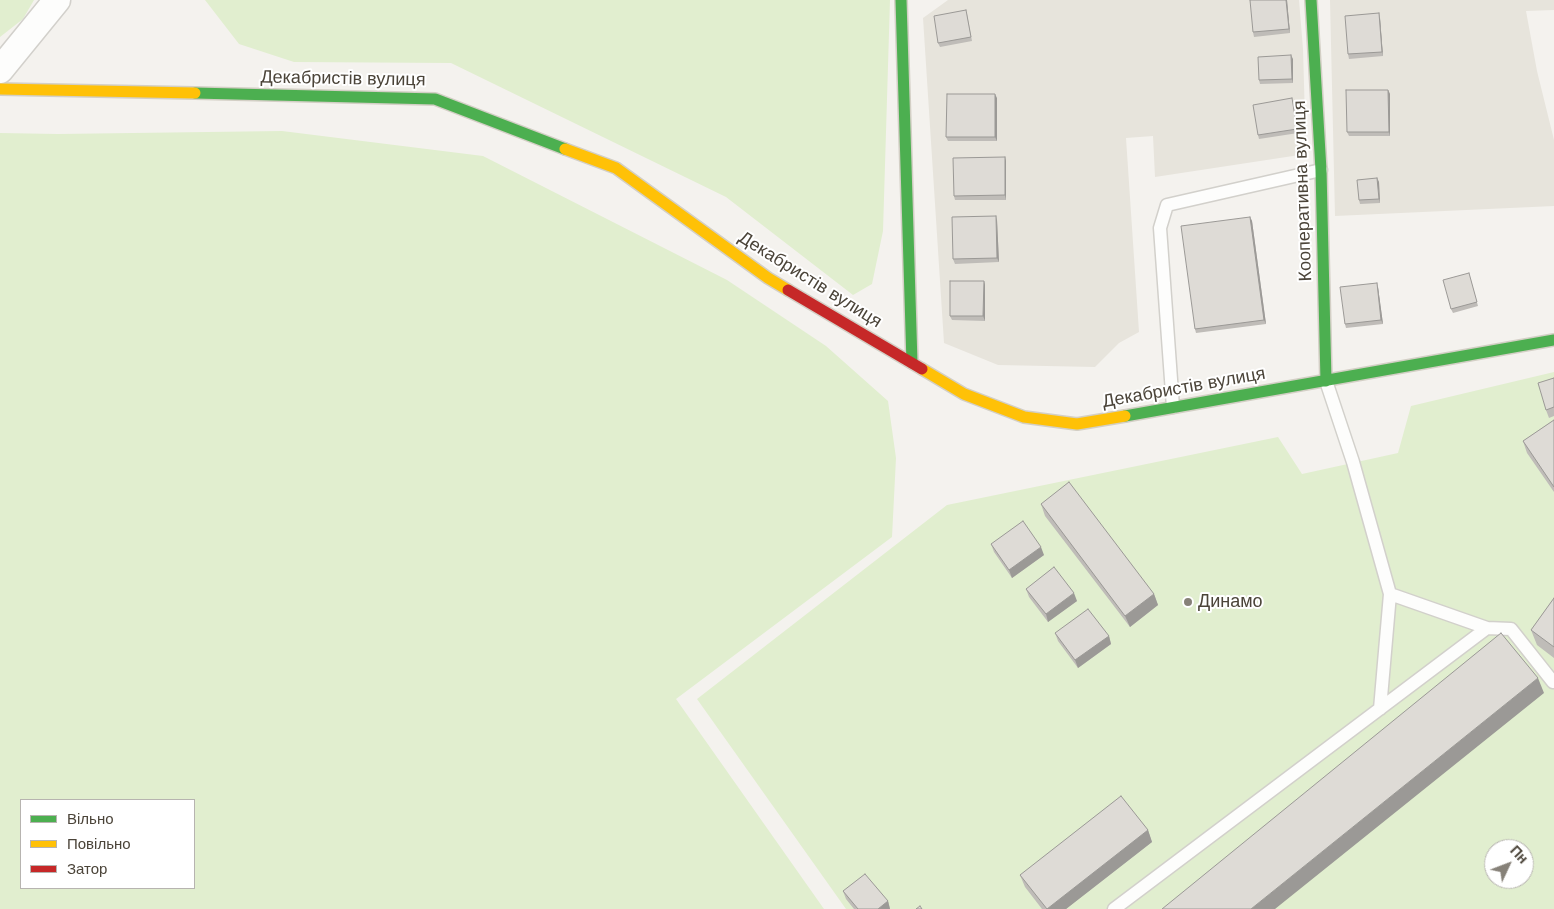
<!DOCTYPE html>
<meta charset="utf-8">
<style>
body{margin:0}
#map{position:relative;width:1554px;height:909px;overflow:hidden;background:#f4f2ee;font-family:Arial,sans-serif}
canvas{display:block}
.legend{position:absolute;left:20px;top:799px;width:175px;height:90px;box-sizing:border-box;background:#fff;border:1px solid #b7b4b0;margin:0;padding:6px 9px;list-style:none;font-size:15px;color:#4b4439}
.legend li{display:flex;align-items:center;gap:10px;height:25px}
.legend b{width:25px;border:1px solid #b7b4b0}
.north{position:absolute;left:1484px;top:839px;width:50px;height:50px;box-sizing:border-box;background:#fff;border:1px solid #b7b4b0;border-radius:50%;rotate:47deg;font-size:14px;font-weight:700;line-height:20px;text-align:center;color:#4b4439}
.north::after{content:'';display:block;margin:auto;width:18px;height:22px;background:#868178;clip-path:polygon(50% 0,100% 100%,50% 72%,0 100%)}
</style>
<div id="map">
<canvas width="1554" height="909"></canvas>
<ul class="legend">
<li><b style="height:6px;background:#4caf50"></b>Вільно</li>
<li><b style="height:6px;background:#ffc107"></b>Повільно</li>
<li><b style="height:6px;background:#c62828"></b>Затор</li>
</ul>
<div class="north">Пн</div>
</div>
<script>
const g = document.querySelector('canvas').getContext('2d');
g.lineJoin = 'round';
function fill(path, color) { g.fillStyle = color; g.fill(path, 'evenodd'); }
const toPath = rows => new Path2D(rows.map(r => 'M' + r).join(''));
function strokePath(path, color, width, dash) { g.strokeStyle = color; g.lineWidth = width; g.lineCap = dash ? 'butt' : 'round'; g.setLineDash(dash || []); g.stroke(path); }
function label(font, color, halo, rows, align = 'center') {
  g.font = font + ' Arial,sans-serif'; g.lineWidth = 4; g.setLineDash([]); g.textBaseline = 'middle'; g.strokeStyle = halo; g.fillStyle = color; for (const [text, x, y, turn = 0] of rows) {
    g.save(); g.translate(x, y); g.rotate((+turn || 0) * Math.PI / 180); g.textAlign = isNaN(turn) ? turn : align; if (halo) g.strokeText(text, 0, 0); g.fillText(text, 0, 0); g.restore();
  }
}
fill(toPath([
 [948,0,1299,0,1303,49,1306,154,1155,177,1153,136,1126,138,1139,332,1119,343,1095,367,998,365,944,343,923,18],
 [1330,0,1554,0,1554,10,1526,11,1537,71,1554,140,1554,206,1335,216]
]), '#e7e4dc');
fill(toPath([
 [0,0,34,0,23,19,0,37],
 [205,0,890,0,883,231,872,284,853,295,726,197,451,63,294,62,239,44],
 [282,131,483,156,727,280,826,346,888,401,896,458,892,537,676,699,824,909,0,909,0,133,58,134],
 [21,800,194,800,194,888,21,888],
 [1554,372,1554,909,846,909,697,699,947,505,1278,437,1302,474,1398,453,1411,406],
 [1494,849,1524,849,1524,879,1494,879]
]), '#e1eecf');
const lane = toPath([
 [1326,381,1353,462,1390,594],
 [1173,407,1160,228,1167,205,1321,170],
 [1380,709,1390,594,1487,628,1511,629,1553,682],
 [1114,909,1487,628]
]);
const street = toPath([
 [0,70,57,0]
]);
const fast = toPath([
 [901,0,912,363],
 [1311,0,1321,170,1326,381],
 [195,93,435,99,565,149],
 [1125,416,1554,340]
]);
const slow = toPath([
 [0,89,195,93],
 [565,149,616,168,768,278,788,290],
 [922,369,964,394,1024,417,1077,424,1125,416]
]);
const jam = toPath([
 [788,290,922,369]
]);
strokePath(lane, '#d2d0cb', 15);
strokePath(street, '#d2d0cb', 29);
strokePath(fast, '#d3cfc5', 14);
strokePath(slow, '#d3cfc5', 14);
strokePath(jam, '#d3cfc5', 14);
strokePath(lane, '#fdfdfc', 12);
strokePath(street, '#fdfdfc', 26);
strokePath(fast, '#4caf50', 11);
strokePath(slow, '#ffc107', 11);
strokePath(jam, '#c62828', 11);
fill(toPath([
 [1287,0,1290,33,1254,37,1253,32],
 [967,14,972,41,940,47,938,43],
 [1380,18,1383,56,1349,59,1348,54],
 [1293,59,1293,83,1260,84,1259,80],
 [1388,90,1390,94,1390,136,1349,136,1347,132],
 [997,98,997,141,948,141,946,137],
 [1293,103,1298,133,1259,139,1258,135],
 [1005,157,1006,161,1006,200,955,200,954,196],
 [1377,178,1379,182,1380,203,1360,204,1359,200],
 [1250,217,1252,221,1266,324,1196,333,1195,329],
 [997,220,999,262,955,264,953,259],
 [1470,277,1478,306,1453,313,1451,309],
 [984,281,985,285,985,321,952,320,950,316],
 [1378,287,1383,324,1346,328,1345,324],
 [1554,378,1554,416,1549,418,1546,410],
 [1554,420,1554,492,1527,453,1523,441],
 [1041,504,1154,594,1158,605,1130,627,1045,516],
 [991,544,1044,555,1012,578,994,552],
 [1026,589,1077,601,1048,622,1029,597],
 [1554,598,1554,658,1537,645,1531,630],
 [1055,633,1109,636,1111,644,1078,668,1058,641],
 [1148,830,1152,842,1066,909,1042,909,1025,887,1020,875],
 [843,891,888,901,890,909,854,909,846,899]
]), '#bfbcb8');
fill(toPath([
 [1286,0,1287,0,1290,33,1289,29],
 [1379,13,1380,18,1383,56,1382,52],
 [1291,55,1293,59,1293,83,1292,79],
 [1388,90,1390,94,1390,136,1389,132],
 [995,94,997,98,997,141,995,137],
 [1005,157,1006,161,1006,200,1005,195],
 [1377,178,1379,182,1380,203,1379,199],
 [996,216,997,220,999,262,997,258],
 [1250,217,1252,221,1266,324,1264,320],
 [984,281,985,285,985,321,983,316],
 [1377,283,1378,287,1383,324,1381,320],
 [1041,547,1044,555,1012,578,1009,570],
 [1074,593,1077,601,1048,622,1046,614],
 [1154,594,1158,605,1130,627,1125,616],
 [1109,636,1111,644,1078,668,1075,660],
 [1538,678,1544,693,1275,909,1251,909],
 [1148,830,1152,842,1066,909,1047,909],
 [888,901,890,909,878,909]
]), '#9b9996');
const building = toPath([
 [1250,0,1286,0,1289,29,1253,32,1250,0],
 [966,10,971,37,938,43,934,16,966,10],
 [1379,13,1382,52,1348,54,1345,16,1379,13],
 [1291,55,1292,79,1259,80,1258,57,1291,55],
 [1346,90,1388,90,1389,132,1347,132,1346,90],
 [947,94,995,94,995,137,946,137,947,94],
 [1292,98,1297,129,1258,135,1253,105,1292,98],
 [1005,157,1005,195,954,196,953,158,1005,157],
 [1377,178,1379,199,1359,200,1357,180,1377,178],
 [996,216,997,258,953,259,952,217,996,216],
 [1250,217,1264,320,1195,329,1181,226,1250,217],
 [1469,273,1477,302,1451,309,1443,280,1469,273],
 [950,281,984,281,983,316,950,316,950,281],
 [1377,283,1381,320,1345,324,1340,287,1377,283],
 [1554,378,1554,407,1546,410,1538,383,1554,378],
 [1554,420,1554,487,1523,441,1554,420],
 [1069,482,1154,594,1125,616,1041,504,1069,482],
 [1023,521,1041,547,1009,570,991,544,1023,521],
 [1054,567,1074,593,1046,614,1026,589,1054,567],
 [1554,598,1554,647,1531,630,1554,598],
 [1088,609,1109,636,1075,660,1055,633,1088,609],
 [1501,633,1538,678,1251,909,1162,909,1501,633],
 [1121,796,1148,830,1047,909,1020,875,1121,796],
 [865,874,888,901,878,909,858,909,843,891,865,874],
 [920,906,922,909,916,909,920,906]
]);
fill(building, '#dedbd6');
strokePath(building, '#9b9996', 1);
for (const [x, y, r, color] of [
 [1188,602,5,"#868178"]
]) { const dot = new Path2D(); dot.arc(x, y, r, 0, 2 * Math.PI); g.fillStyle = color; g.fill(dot); strokePath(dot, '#fff', 2); }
label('18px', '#4b4439', '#fff', [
 ["Декабристів вулиця",343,79,1],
 ["Кооперативна вулиця",1303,191,-92],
 ["Декабристів вулиця",810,280,32],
 ["Декабристів вулиця",1184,388,-10]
]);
label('18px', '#4b4439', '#fff', [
 ["Динамо",1198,602]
], 'left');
</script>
